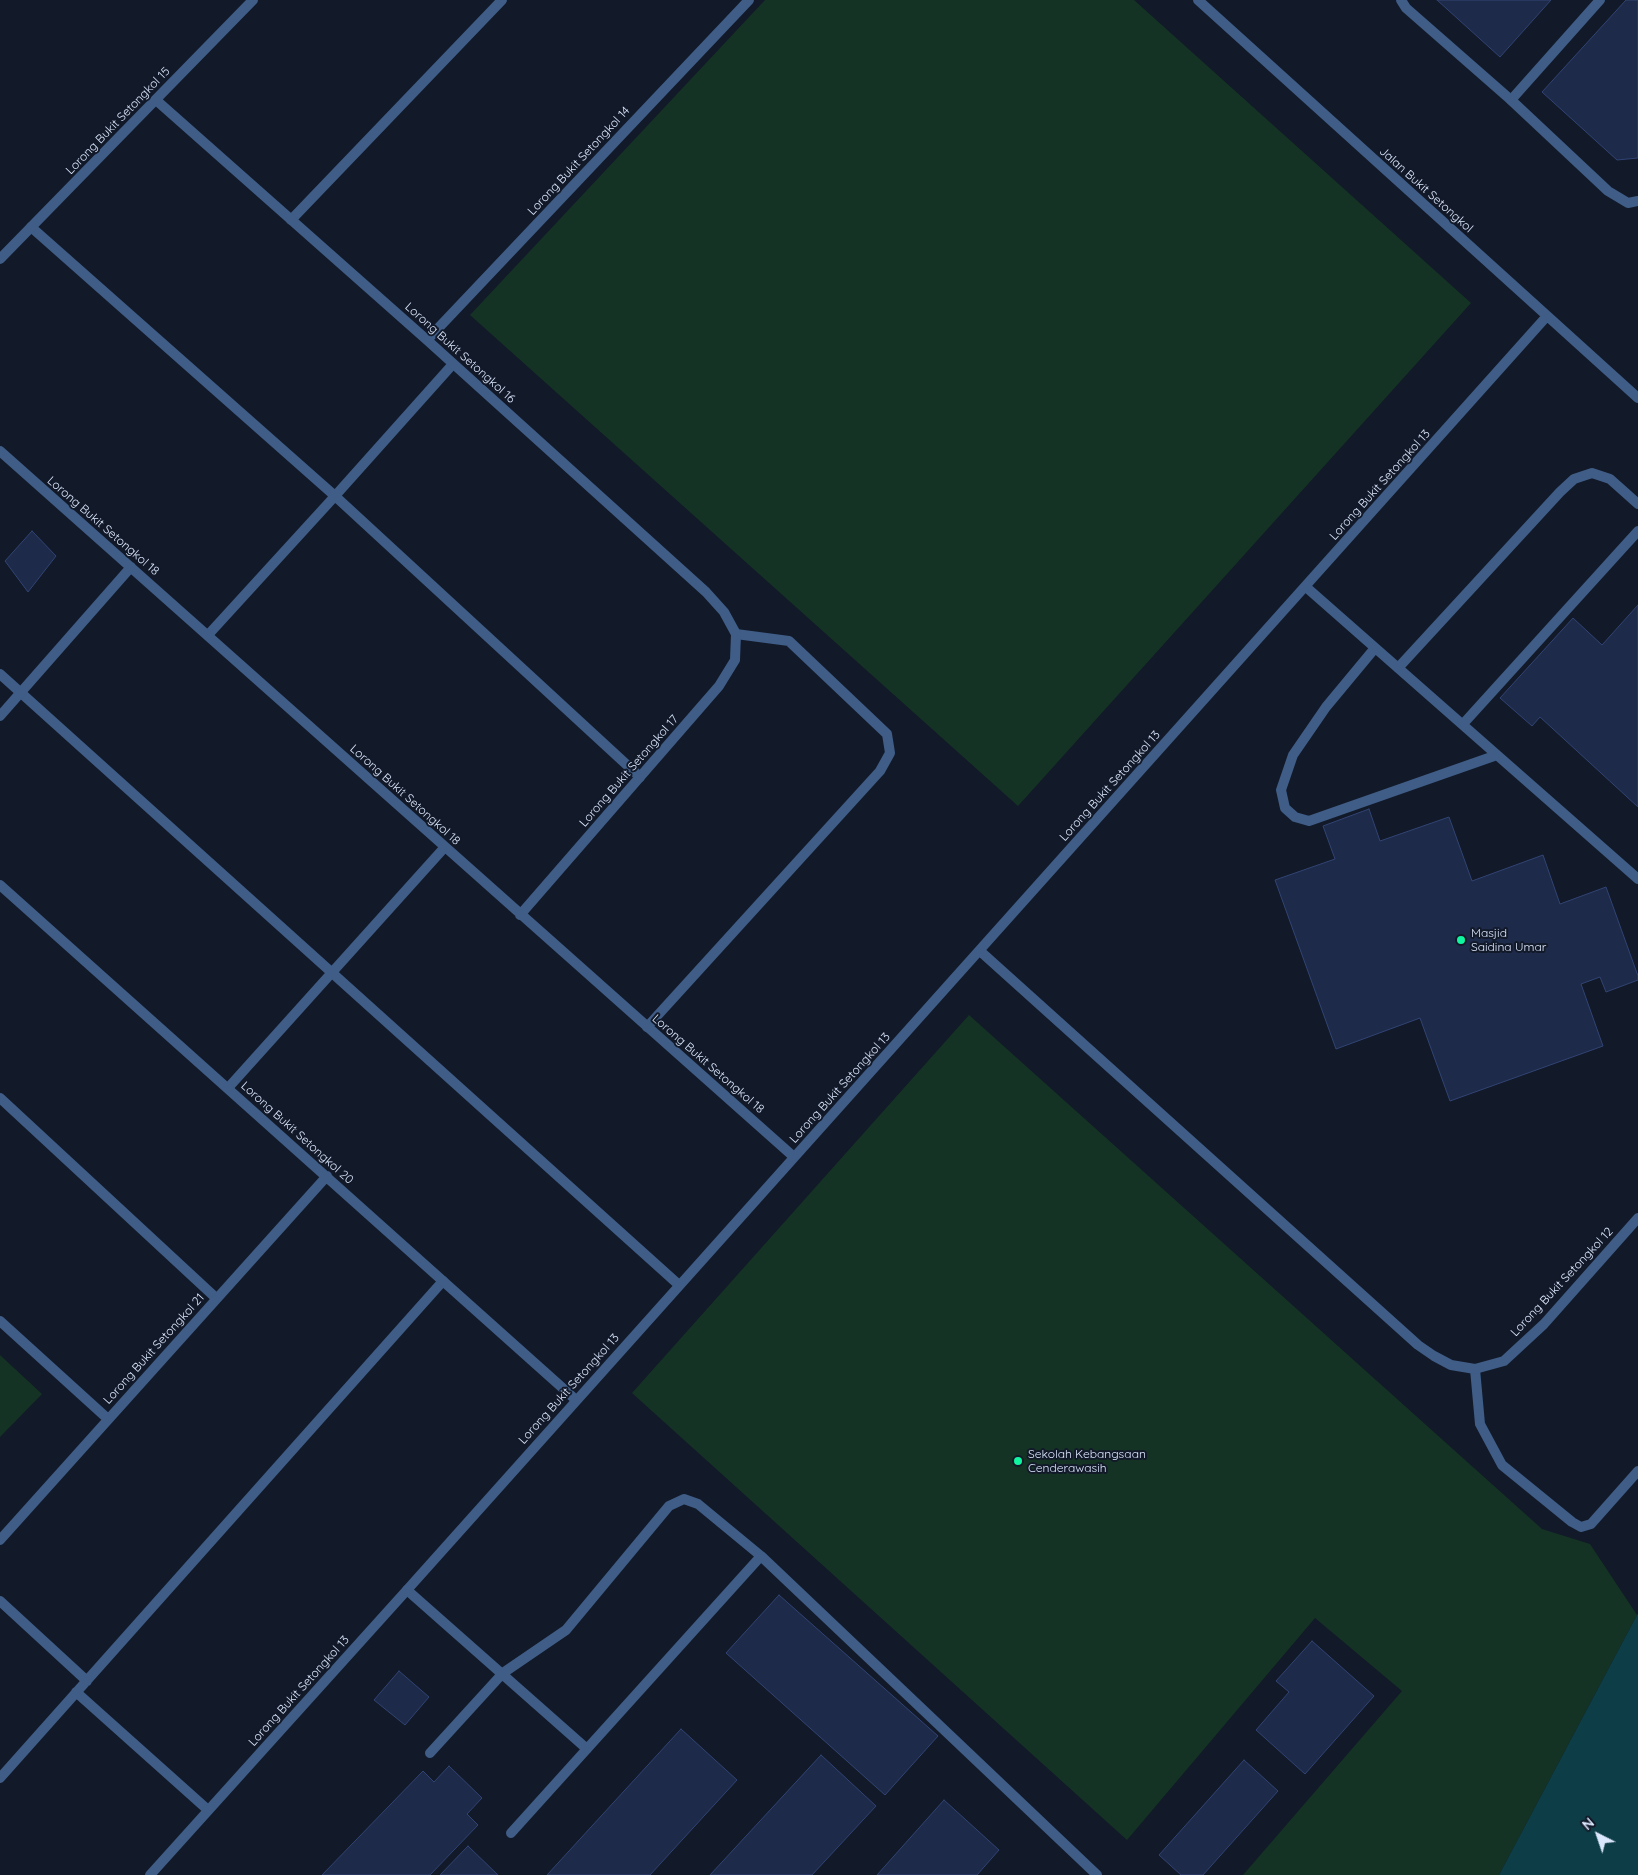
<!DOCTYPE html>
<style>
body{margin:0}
#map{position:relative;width:1638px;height:1875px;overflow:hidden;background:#121929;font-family:Quicksand,sans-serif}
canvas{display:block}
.north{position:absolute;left:1573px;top:1810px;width:50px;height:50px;-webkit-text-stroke:4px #121929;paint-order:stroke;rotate:319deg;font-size:14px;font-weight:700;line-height:20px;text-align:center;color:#dbe7fd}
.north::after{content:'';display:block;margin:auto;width:18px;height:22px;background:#dbe7fd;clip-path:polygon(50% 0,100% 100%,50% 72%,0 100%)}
</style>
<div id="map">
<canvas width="1638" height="1875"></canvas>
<div class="north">N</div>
</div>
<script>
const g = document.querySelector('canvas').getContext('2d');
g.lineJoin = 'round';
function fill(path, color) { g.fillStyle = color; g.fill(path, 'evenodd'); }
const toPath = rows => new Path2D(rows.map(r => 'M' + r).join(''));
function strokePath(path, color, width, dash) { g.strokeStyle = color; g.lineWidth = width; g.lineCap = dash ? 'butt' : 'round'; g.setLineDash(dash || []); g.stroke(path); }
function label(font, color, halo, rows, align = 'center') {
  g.font = font + ' Quicksand,sans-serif'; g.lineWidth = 4; g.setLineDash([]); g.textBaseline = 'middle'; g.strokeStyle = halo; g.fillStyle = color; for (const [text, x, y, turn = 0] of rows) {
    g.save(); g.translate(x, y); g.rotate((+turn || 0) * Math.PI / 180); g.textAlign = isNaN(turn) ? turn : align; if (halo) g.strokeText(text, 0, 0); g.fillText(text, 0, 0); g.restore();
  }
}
fill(toPath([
 [765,0,1134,0,1471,303,1018,806,470,315],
 [969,1015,1542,1529,1590,1544,1637,1615,1499,1875,1243,1875,1402,1691,1315,1618,1127,1840,632,1393],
 [0,1355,42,1394,0,1437]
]), '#153324');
fill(toPath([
 [1638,1614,1638,1875,1499,1875,1637,1615]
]), '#0d3d46');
const building = toPath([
 [1437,0,1551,0,1500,57,1437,0],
 [1626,0,1638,0,1638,158,1617,160,1542,92,1626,0],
 [32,531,56,556,28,592,5,561,32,531],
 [1638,605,1638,807,1540,717,1532,726,1500,698,1573,618,1602,645,1638,605],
 [1369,809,1380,841,1449,817,1472,881,1543,855,1560,904,1606,887,1638,976,1638,980,1606,992,1600,977,1581,984,1603,1046,1450,1101,1420,1018,1336,1049,1275,880,1335,859,1323,826,1369,809],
 [779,1595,938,1736,885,1795,726,1653,779,1595],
 [1312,1641,1374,1696,1305,1774,1256,1730,1289,1692,1276,1681,1312,1641],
 [399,1671,429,1697,405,1725,374,1700,399,1671],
 [681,1729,737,1780,650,1875,547,1875,681,1729],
 [821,1755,876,1806,812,1875,710,1875,821,1755],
 [1244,1760,1278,1791,1203,1875,1181,1875,1159,1855,1244,1760],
 [449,1766,482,1798,467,1814,478,1825,430,1875,322,1875,423,1771,434,1782,449,1766],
 [944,1800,999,1850,977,1875,877,1875,944,1800],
 [468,1846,498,1875,440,1875,468,1846]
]);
fill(building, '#1e2a49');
strokePath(building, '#314474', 1);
strokePath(toPath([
 [1511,100,1600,0],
 [291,220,502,0],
 [31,227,335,496,640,777],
 [1306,587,1638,879],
 [208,635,335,496,453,364],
 [1375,648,1326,707,1293,755,1281,790,1285,808,1295,817,1309,821,1497,755],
 [1398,668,1560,492,1574,479,1592,473,1610,479,1638,504],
 [0,674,679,1285],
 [1463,724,1638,531],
 [647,1027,880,771,890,753,887,734,789,641,736,634],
 [228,1088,444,848],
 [0,1098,216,1298],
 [1475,1369,1480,1424,1502,1465,1572,1522,1581,1527,1591,1524,1638,1471],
 [407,1590,587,1749],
 [0,1601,87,1681],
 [76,1692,208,1810],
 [430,1753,503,1673,566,1630,669,1506,684,1499,698,1504,761,1556,1097,1875],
 [0,1778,443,1281],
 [511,1833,761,1556]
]), '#3f5d86', 10);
strokePath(toPath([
 [1198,0,1638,398],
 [1401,0,1406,8,1511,100,1608,191,1628,203,1638,201],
 [156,100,427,340,706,592,724,612,736,634,735,660,719,686,520,915],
 [0,259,253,0],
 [427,340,749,0],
 [0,451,794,1157],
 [0,716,131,567],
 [0,885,576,1400],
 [980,951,1418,1345,1434,1356,1451,1365,1475,1369,1504,1361,1544,1324,1638,1218],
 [0,1321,108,1419],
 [0,1540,327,1176],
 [150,1875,407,1590,1547,316]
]), '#3f5d86', 10);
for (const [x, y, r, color] of [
 [1461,940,5,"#10f5a0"],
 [1018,1461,5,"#10f5a0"]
]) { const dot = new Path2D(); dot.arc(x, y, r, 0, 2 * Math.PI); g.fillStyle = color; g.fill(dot); strokePath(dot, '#121929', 2); }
label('12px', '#dbe7fd', '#121929', [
 ["Lorong Bukit Setongkol 15",118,121,-46],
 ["Lorong Bukit Setongkol 14",579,161,-47],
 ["Jalan Bukit Setongkol",1426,190,42],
 ["Lorong Bukit Setongkol 16",460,353,42],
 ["Lorong Bukit Setongkol 13",1380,485,-48],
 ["Lorong Bukit Setongkol 18",103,526,41],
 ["Lorong Bukit Setongkol 17",629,771,-49],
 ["Lorong Bukit Setongkol 13",1110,786,-48],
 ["Lorong Bukit Setongkol 18",405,795,42],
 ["Lorong Bukit Setongkol 18",708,1064,41],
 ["Lorong Bukit Setongkol 13",840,1088,-48],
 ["Lorong Bukit Setongkol 20",297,1133,42],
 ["Lorong Bukit Setongkol 12",1562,1282,-47],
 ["Lorong Bukit Setongkol 21",154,1349,-48],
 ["Lorong Bukit Setongkol 13",569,1389,-48],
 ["Lorong Bukit Setongkol 13",299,1691,-48]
]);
label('12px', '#dbe7fd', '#121929', [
 ["Masjid",1471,933],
 ["Saidina Umar",1471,947],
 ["Sekolah Kebangsaan",1028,1454],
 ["Cenderawasih",1028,1468]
], 'left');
</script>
